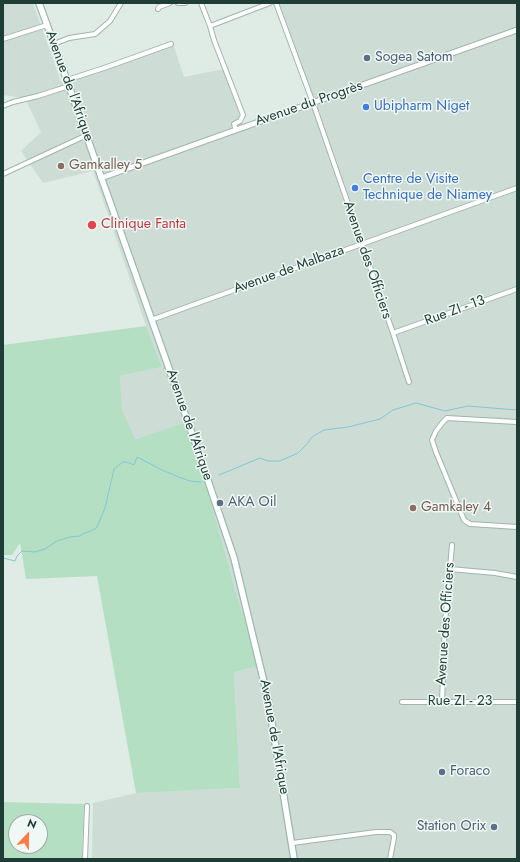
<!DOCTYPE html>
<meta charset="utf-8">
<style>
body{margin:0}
#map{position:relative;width:520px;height:862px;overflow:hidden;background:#dfece6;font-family:Jost,sans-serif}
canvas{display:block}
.frame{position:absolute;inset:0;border:4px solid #1e3d36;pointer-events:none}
.north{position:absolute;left:8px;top:814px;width:40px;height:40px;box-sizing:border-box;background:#eff8f4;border:1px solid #9bada8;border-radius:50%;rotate:22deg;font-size:11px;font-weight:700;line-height:16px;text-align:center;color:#1e3d36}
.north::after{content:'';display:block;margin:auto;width:14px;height:18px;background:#fe7b4a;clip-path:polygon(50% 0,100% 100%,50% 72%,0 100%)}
</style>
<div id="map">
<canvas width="520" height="862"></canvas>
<div class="frame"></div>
<div class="north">N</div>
</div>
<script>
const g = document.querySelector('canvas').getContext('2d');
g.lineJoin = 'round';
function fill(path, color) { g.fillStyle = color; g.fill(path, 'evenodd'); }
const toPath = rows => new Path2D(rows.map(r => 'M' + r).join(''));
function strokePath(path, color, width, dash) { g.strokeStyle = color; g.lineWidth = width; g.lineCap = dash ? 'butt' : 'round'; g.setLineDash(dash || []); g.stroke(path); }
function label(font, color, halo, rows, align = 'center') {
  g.font = font + ' Jost,sans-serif'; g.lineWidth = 3; g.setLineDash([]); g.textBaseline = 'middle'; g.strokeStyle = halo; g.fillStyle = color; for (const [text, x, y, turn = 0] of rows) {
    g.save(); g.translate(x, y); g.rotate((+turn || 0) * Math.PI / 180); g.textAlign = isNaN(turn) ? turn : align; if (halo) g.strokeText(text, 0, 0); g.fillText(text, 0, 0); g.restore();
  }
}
fill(toPath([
 [3,3,33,3,61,82,173,44,184,77,224,69,243,126,314,102,278,3,517,3,517,859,92,859,93,803,136,793,240,788,234,672,259,666,235,589,209,495,184,424,134,439,121,410,120,376,162,367,146,326,93,171,43,183,21,151,41,132,25,98,3,95]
]), '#cddcd5');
fill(toPath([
 [146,326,162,367,120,376,122,410,135,439,184,423,209,495,235,589,259,666,234,672,240,788,136,793,97,576,26,579,20,543,12,555,3,555,3,345],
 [3,802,84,804,82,859,3,859],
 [16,822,40,822,40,846,16,846]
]), '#b5dfc2');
strokePath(toPath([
 [219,475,260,458,268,461,280,461,298,453,307,444,312,437,324,430,348,427,380,419,393,410,416,403,445,411,468,406,517,410],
 [3,558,15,561,17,556,22,551,35,552,45,549,57,541,70,537,80,536,83,534,95,529,97,527,105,508,114,469,123,462,127,462,134,465,137,457,162,470,179,477,190,481,201,482]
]), '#81c7d6', 1);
const minor = toPath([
 [178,3,185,3],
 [201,3,210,26,214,40,243,115,240,121,234,124,236,130],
 [276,3,313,103,393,333,409,382],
 [158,9,159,7,170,3],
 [210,26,270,3],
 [3,39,47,25],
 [54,44,69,38,95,34,110,21,121,3],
 [67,80,107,67,171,44],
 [3,106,13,102,38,96,69,86],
 [3,174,87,135],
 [151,320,517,188],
 [393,333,517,289],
 [517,422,447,418,443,422,436,431,432,440,436,452,464,520,470,524,517,527],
 [450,569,495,573,517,577],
 [402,702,517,702],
 [442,702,445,623,452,545],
 [292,843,376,832,390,832,394,835,394,838,390,859],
 [85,859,87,806]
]);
const tertiary = toPath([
 [101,178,517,30]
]);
const secondary = toPath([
 [39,3,54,44,195,442,234,558,268,699,294,859]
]);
strokePath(minor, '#a1b4ae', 6);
strokePath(tertiary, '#a1b4ae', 7);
strokePath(secondary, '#9cb8af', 8);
strokePath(minor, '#fff', 4);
strokePath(tertiary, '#fff', 5);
strokePath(secondary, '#fff', 5.5);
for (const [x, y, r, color] of [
 [367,58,4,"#5c6f8a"],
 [366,107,4,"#3f7fe0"],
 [61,166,4,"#8d6e63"],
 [355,188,4,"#3f7fe0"],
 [92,225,5,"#e0444e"],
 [220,503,4,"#5c6f8a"],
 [413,508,4,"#8d6e63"],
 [442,772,4,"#5c6f8a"],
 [494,827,4,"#5c6f8a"]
]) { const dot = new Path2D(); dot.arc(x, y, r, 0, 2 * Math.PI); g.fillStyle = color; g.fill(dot); strokePath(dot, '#eff8f4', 1.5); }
label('14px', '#4e5e75', '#eff8f4', [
 ["Sogea Satom",375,58],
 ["AKA Oil",228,503],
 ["Foraco",450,772],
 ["Station Orix",486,827,"right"]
], 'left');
label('14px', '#1e3d36', '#eff8f4', [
 ["Avenue de l'Afrique",69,86,70],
 ["Avenue du Progrès",309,104,-19],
 ["Avenue des Officiers",367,260,71],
 ["Avenue de Malbaza",289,270,-20],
 ["Rue ZI - 13",455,311,-20],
 ["Avenue de l'Afrique",189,425,71],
 ["Avenue des Officiers",446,624,-86],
 ["Rue ZI - 23",460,702],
 ["Avenue de l'Afrique",274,737,80]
]);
label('14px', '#366cbe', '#eff8f4', [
 ["Ubipharm Niget",374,107],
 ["Centre de Visite",363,180],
 ["Technique de Niamey",363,196]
], 'left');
label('14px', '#785e54', '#eff8f4', [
 ["Gamkalley 5",69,166],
 ["Gamkaley 4",421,508]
], 'left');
label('14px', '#be3a42', '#eff8f4', [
 ["Clinique Fanta",101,225]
], 'left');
</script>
